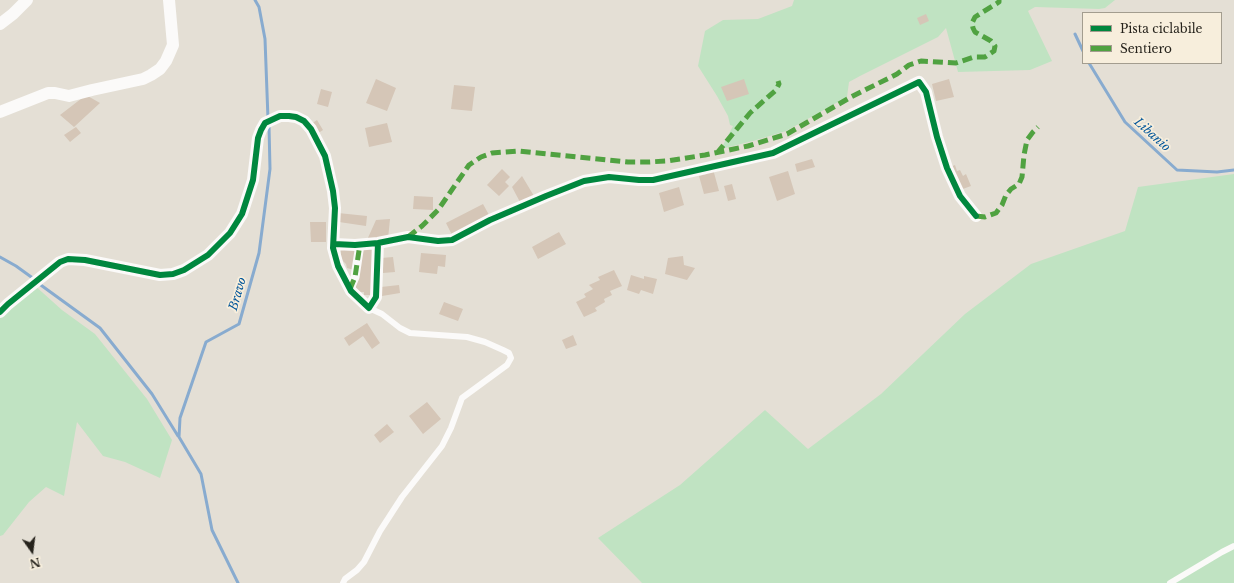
<!DOCTYPE html>
<style>
body{margin:0}
#map{position:relative;width:1234px;height:583px;overflow:hidden;background:#e4dfd5;font-family:"Libre Baskerville",serif}
canvas{display:block}
.legend{position:absolute;left:1082px;top:12px;width:140px;height:52px;box-sizing:border-box;background:#f7eedc;border:1px solid #a39d8f;margin:0;padding:5px 7px;list-style:none;font-size:12px;color:#26231c}
.legend li{display:flex;align-items:center;gap:8px;height:20px}
.legend b{width:20px;border:1px solid #a39d8f}
.north{position:absolute;left:12px;top:531px;width:40px;height:40px;-webkit-text-stroke:3px #f7eedc;paint-order:stroke;rotate:166deg;font-size:11px;font-weight:700;line-height:16px;text-align:center;color:#26231c}
.north::after{content:'';display:block;margin:auto;width:14px;height:18px;background:#26231c;clip-path:polygon(50% 0,100% 100%,50% 72%,0 100%)}
</style>
<div id="map">
<canvas width="1234" height="583"></canvas>
<ul class="legend">
<li><b style="height:5px;background:#00873e"></b>Pista ciclabile</li>
<li><b style="height:5px;background:#50a241"></b>Sentiero</li>
</ul>
<div class="north">N</div>
</div>
<script>
const g = document.querySelector('canvas').getContext('2d');
g.lineJoin = 'round';
function fill(path, color) { g.fillStyle = color; g.fill(path, 'evenodd'); }
const toPath = rows => new Path2D(rows.map(r => 'M' + r).join(''));
function strokePath(path, color, width, dash) { g.strokeStyle = color; g.lineWidth = width; g.lineCap = dash ? 'butt' : 'round'; g.setLineDash(dash || []); g.stroke(path); }
function label(font, color, halo, rows, align = 'center') {
  g.font = font + ' "Libre Baskerville",serif'; g.lineWidth = 3.5; g.setLineDash([]); g.textBaseline = 'middle'; g.strokeStyle = halo; g.fillStyle = color; for (const [text, x, y, turn = 0] of rows) {
    g.save(); g.translate(x, y); g.rotate((+turn || 0) * Math.PI / 180); g.textAlign = isNaN(turn) ? turn : align; if (halo) g.strokeText(text, 0, 0); g.fillText(text, 0, 0); g.restore();
  }
}
fill(toPath([
 [794,0,1115,0,1105,8,1099,9,1035,7,1028,11,1052,61,1030,70,958,72,946,28,938,37,860,76,849,82,847,97,786,131,753,141,721,149,733,126,730,125,728,116,717,96,698,66,705,31,723,20,758,19,792,6],
 [1234,174,1234,583,642,583,598,538,680,485,765,410,808,449,881,394,965,314,1031,264,1125,231,1138,187],
 [33,284,62,310,95,334,147,399,172,440,160,478,125,462,103,456,77,422,64,496,46,487,29,502,3,535,0,536,0,312]
]), '#c0e3c2');
strokePath(toPath([
 [255,0,259,7,265,39,268,119],
 [1075,34,1083,51],
 [1089,63,1125,122,1177,170,1217,172,1234,170],
 [0,257,16,266,34,279],
 [38,283,100,328,152,394,178,436],
 [238,583,212,530,201,474,179,437,180,418,206,342,239,324,259,253,270,169,269,126]
]), '#88abcf', 3);
fill(toPath([
 [926,14,929,21,920,25,917,18],
 [376,79,396,88,387,111,366,103],
 [744,79,749,94,727,101,721,87],
 [949,79,954,97,936,101,932,84],
 [454,85,475,87,472,111,451,109],
 [321,89,332,92,328,107,317,104],
 [86,95,100,103,74,127,60,115],
 [317,120,323,130,317,134,311,124],
 [387,123,392,142,369,147,365,128],
 [76,127,81,133,70,142,64,135],
 [812,159,815,167,797,172,795,164],
 [955,165,957,171,960,170,963,176,966,174,971,186,960,190,950,167],
 [502,169,510,177,505,182,509,186,499,196,487,185],
 [713,169,719,191,704,194,699,176,707,174,706,170],
 [788,171,795,194,777,201,769,177],
 [522,176,534,196,520,202,512,187],
 [732,184,736,199,728,201,724,186],
 [679,187,684,205,664,212,659,193],
 [414,196,433,197,433,210,413,209],
 [483,204,489,215,452,235,446,223],
 [338,213,367,216,366,226,339,222],
 [390,219,388,239,367,240,376,220],
 [310,222,326,222,326,242,311,242],
 [559,232,566,244,538,259,532,247],
 [341,246,357,248,354,270,347,268,346,264,341,259],
 [361,247,375,247,375,295,364,295,364,292,356,292,356,278],
 [421,253,446,255,445,267,438,266,437,274,419,272],
 [683,256,684,265,695,268,687,280,665,274,668,258],
 [393,257,395,272,383,273,381,258],
 [614,270,622,286,610,291,612,295,604,299,605,302,595,308,597,311,584,317,576,302,586,297,584,294,593,289,589,285,600,280,598,277],
 [631,275,644,279,644,276,657,279,653,294,641,290,639,294,627,290],
 [399,285,400,293,382,296,381,287],
 [444,302,463,309,458,321,439,314],
 [367,323,380,343,372,349,363,336,349,346,344,338],
 [573,335,577,345,566,349,562,340],
 [427,402,441,419,423,434,409,416],
 [387,424,394,432,380,443,374,435]
]), '#d5c6b7');
strokePath(toPath([
 [343,583,345,579,357,570,364,562,380,531,402,497,442,446,451,428,462,398,507,365,511,358,509,353,503,350,485,342,467,337,410,333,400,328,382,314,369,308],
 [1170,583,1222,552,1234,546]
]), '#fbfaf9', 6);
strokePath(toPath([
 [350,289,355,277,360,244]
]), '#fbfaf9', 9);
strokePath(toPath([
 [0,24,13,14,27,0],
 [0,112,48,93,55,93,69,96,92,90,143,79,151,75,160,69,166,61,173,45,169,0],
 [334,244,355,245,378,243,408,237,438,241,452,240,490,220,546,196,584,181,609,177,639,180,653,180,773,153,919,82,926,92,937,137,947,168,960,196,976,216],
 [0,312,8,304,60,262,68,259,85,260,160,275,173,274,184,270,208,255,230,233,242,214,253,180,258,138,261,130,265,123,280,116,289,116,296,117,304,121,311,129,325,156,333,191,335,208,333,248,338,266,351,291,369,308,376,297,378,243]
]), '#fbfaf9', 12);
strokePath(toPath([
 [717,153,750,113,776,90,779,84,778,81],
 [976,216,985,217,996,213,1002,205,1006,195,1011,189,1019,184,1022,177,1024,155,1027,140,1033,132,1038,127],
 [408,237,422,226,438,210,469,165,481,157,492,153,518,151,628,162,648,162,667,161,705,155,748,146,787,134,851,97,897,74,909,65,921,61,956,63,974,57,985,57,994,51,995,46,991,41,975,32,973,28,972,23,975,17,999,2,999,0],
 [350,289,355,277,360,244]
]), '#50a241', 5, [10, 5]);
strokePath(toPath([
 [334,244,355,245,378,243,408,237,438,241,452,240,490,220,546,196,584,181,609,177,639,180,653,180,773,153,919,82,926,92,937,137,947,168,960,196,976,216],
 [0,312,8,304,60,262,68,259,85,260,160,275,173,274,184,270,208,255,230,233,242,214,253,180,258,138,261,130,265,123,280,116,289,116,296,117,304,121,311,129,325,156,333,191,335,208,333,248,338,266,351,291,369,308,376,297,378,243]
]), '#00873e', 6);
label('italic 12px', '#00559a', '#f7eedc', [
 ["Libanio",1152,135,42],
 ["Bravo",238,294,-74]
]);
</script>
